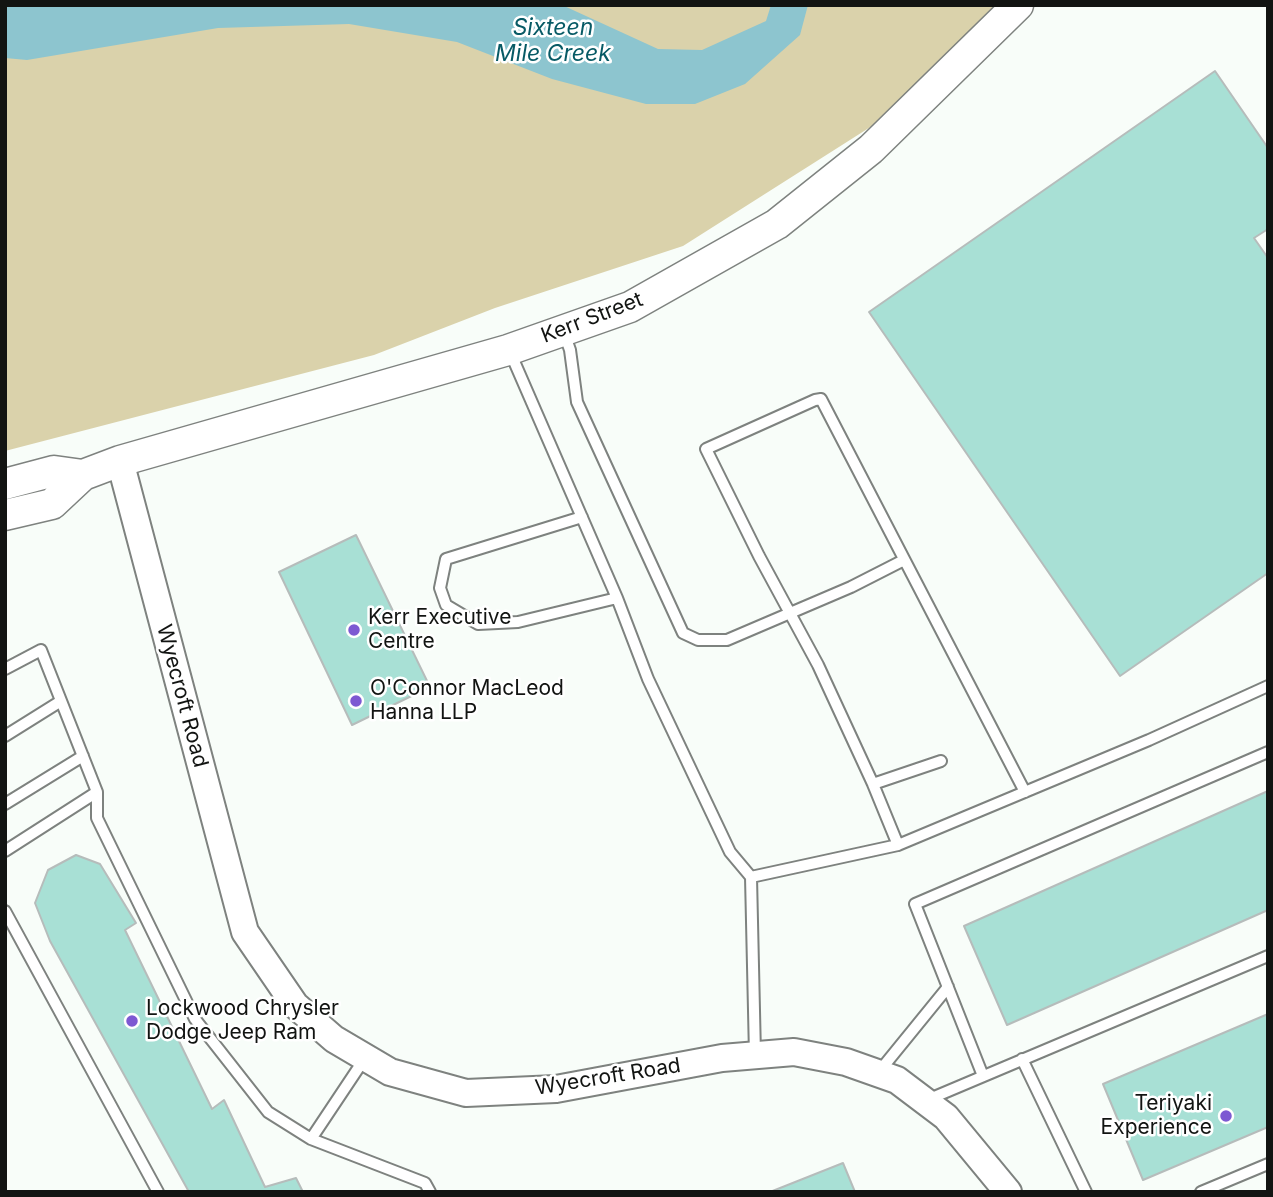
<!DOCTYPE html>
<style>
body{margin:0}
#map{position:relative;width:1273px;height:1197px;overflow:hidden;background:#f8fdf9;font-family:Inter,sans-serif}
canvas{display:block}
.frame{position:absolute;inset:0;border:7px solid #121412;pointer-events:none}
</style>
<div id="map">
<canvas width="1273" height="1197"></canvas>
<div class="frame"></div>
</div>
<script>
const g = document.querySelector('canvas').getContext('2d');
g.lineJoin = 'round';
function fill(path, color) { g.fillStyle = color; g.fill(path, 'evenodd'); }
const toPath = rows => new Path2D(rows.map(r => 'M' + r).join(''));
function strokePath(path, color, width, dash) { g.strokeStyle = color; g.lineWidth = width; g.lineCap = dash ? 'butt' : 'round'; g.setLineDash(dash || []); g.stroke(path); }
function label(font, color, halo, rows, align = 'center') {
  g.font = font + ' Inter,sans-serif'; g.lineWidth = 5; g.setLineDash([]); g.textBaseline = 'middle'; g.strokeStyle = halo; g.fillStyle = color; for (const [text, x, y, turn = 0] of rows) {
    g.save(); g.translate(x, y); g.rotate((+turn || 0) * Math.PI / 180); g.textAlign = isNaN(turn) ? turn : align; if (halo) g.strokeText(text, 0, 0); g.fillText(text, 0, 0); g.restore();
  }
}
fill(toPath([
 [5,5,996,5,872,126,683,246,495,308,374,355,5,451]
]), '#dad2ab');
fill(toPath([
 [5,5,562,5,658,49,702,50,766,21,771,5,808,5,800,35,745,84,695,104,646,104,552,79,457,42,349,24,218,28,27,60,5,58]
]), '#8dc5cf');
const building = toPath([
 [1215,71,1268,148,1268,229,1254,238,1268,258,1268,573,1120,676,869,312,1215,71],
 [356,535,430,687,352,725,279,572,356,535],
 [1268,791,1268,910,1007,1025,964,926,1268,791],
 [76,855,100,864,136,923,125,930,212,1109,224,1100,265,1187,296,1178,303,1192,189,1192,50,941,35,903,48,870,76,855],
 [1268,1014,1268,1127,1143,1180,1103,1084,1268,1014],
 [843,1163,855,1192,770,1192,843,1163]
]);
fill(building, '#a8e0d5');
strokePath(building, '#b6bcbb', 2);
const service = toPath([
 [564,333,570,350,577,402,683,633,698,640,727,640,851,587,904,560],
 [510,352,617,598,648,679,730,852,751,877,755,1055],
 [582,517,446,559,440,588,446,605,478,624,518,622,617,598],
 [5,669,41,650,97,792,97,818,195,1019,268,1112,311,1139,425,1183,430,1192],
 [5,736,61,701],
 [873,784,941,761],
 [5,804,83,756],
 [898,845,873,784,818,665,759,556,706,449,815,400,821,399,1025,792],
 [5,851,97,792],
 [751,877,898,845,1149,740,1268,686],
 [5,911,158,1192],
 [1022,1059,1086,1192],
 [878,1073,948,987],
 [983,1076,915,904,1268,752],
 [927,1100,1268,956],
 [311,1139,365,1058],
 [1201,1192,1268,1164]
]);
const tertiary = toPath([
 [120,461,245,932,295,1005,334,1039,390,1072,466,1093,556,1089,722,1058,794,1052,846,1062,897,1080,946,1117,1008,1192]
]);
const secondary = toPath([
 [5,484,54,471,83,475],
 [5,515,52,504,83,475,120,461,508,350,630,307,777,224,871,149,1018,5]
]);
strokePath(service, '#7e827f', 14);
strokePath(tertiary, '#7e827f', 30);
strokePath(secondary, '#7e827f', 33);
strokePath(service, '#fff', 10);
strokePath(tertiary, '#fff', 26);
strokePath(secondary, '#fff', 30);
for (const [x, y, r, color] of [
 [354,630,7,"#7d59d2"],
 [356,701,7,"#7d59d2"],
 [132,1021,7,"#7d59d2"],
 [1226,1116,7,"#7d59d2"]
]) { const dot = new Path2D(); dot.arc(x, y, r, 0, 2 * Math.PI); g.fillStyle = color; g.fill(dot); strokePath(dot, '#fff', 2.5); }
label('21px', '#121412', '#fff', [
 ["Kerr Street",592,318,-21],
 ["Wyecroft Road",182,696,75],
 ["Wyecroft Road",608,1077,-9]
]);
label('21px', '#121412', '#fff', [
 ["Kerr Executive",368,618],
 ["Centre",368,642],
 ["O'Connor MacLeod",370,689],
 ["Hanna LLP",370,713],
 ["Lockwood Chrysler",146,1009],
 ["Dodge Jeep Ram",146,1033],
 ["Teriyaki",1212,1104,"right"],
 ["Experience",1212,1128,"right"]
], 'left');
label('italic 23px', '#075a65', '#fff', [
 ["Sixteen",553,28],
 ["Mile Creek",553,54]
]);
</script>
